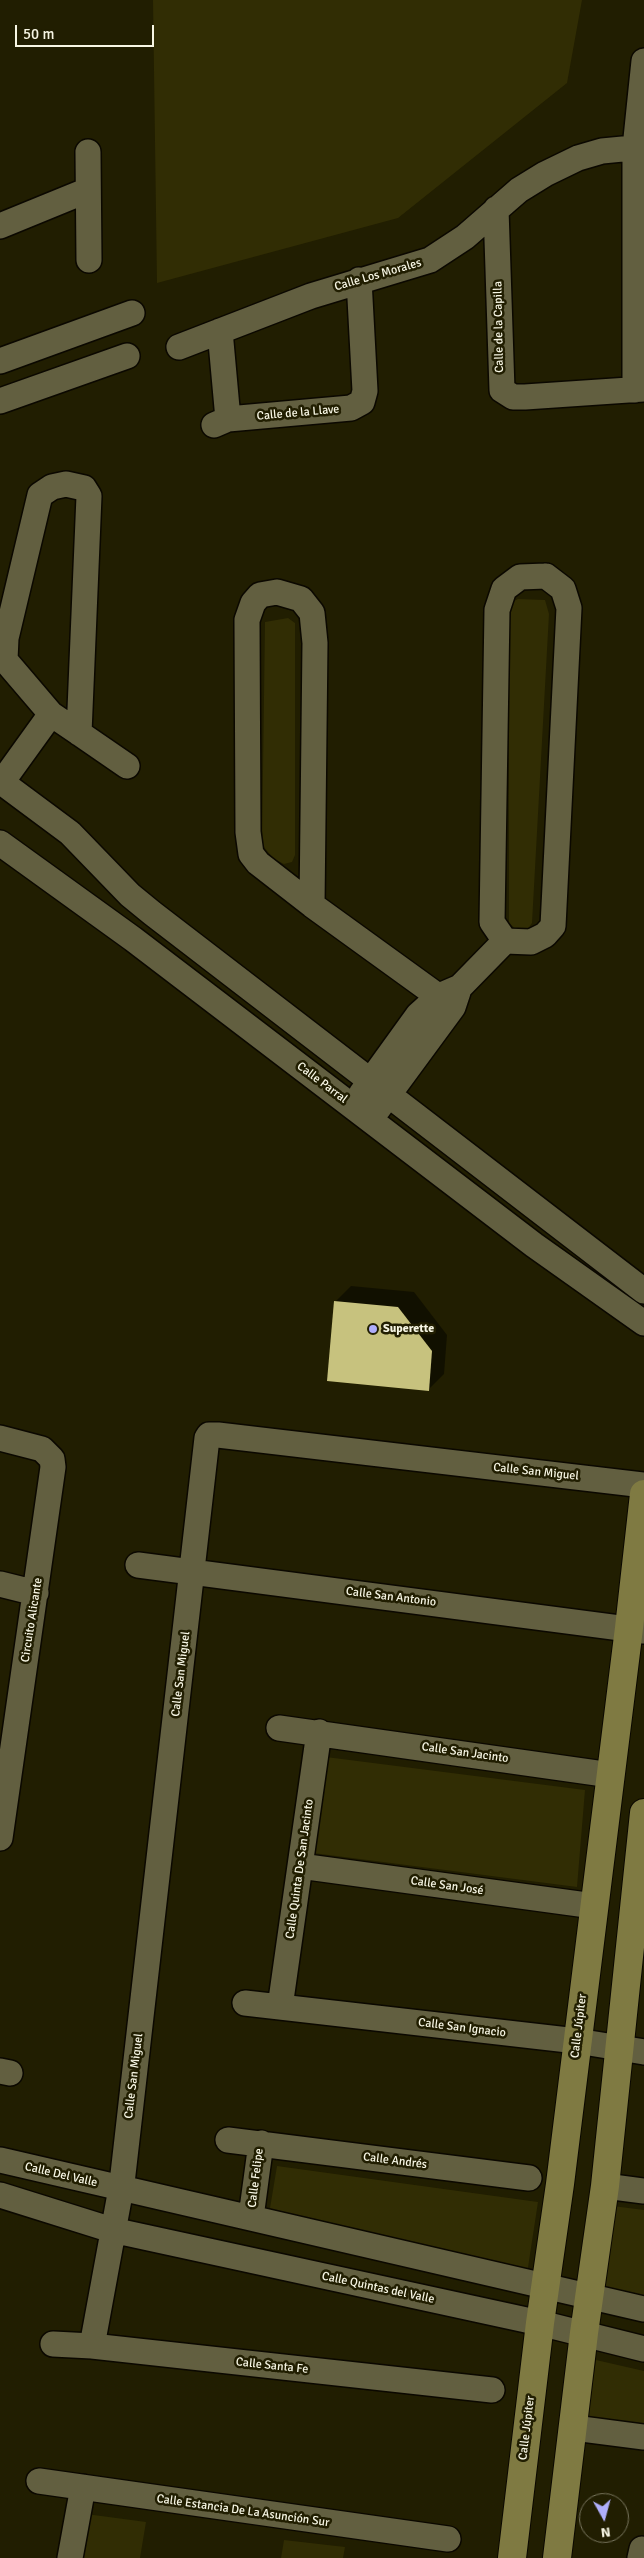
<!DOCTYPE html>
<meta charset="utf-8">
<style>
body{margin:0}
#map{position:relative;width:644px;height:2558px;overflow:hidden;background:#211e01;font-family:Signika,sans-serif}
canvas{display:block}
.north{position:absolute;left:579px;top:2493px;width:50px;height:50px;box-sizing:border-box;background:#211e01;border:1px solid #77745c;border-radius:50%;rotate:173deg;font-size:14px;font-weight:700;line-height:20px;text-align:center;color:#f7f6e4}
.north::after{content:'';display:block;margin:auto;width:18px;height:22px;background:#afaefa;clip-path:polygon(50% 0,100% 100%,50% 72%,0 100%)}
.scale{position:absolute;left:15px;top:25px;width:139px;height:22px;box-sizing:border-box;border:2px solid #f7f6e4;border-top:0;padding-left:6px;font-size:15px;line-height:18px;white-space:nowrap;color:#f7f6e4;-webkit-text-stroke:4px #211e01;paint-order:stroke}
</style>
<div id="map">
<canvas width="644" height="2558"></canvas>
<div class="north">N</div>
<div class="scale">50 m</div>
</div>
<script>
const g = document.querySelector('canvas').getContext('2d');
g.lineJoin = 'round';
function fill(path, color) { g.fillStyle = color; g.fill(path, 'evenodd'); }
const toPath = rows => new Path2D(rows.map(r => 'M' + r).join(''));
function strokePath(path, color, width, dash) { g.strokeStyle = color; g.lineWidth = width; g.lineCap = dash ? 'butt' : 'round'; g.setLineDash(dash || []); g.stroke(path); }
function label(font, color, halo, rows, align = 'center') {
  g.font = font + ' Signika,sans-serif'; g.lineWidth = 5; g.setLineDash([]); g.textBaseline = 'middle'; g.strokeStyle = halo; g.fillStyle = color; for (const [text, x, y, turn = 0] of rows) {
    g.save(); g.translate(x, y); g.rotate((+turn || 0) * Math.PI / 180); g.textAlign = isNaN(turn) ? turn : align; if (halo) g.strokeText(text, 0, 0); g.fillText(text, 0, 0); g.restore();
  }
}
fill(toPath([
 [153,0,582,0,567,83,398,218,157,283],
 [518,599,545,600,549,614,532,923,527,930,519,932,509,923,509,627,512,602],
 [288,618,295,623,295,855,292,862,284,864,274,859,262,845,265,622],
 [326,1757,585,1790,577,1887,313,1853],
 [277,2166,538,2202,527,2274,269,2214],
 [613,2206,644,2210,644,2302,603,2293],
 [596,2360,644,2371,644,2428,587,2423],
 [86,2514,146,2522,140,2558,81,2558],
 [284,2540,345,2547,343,2558,281,2558]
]), '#312d04');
fill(toPath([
 [351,1286,414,1292,447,1335,444,1374,428,1390,335,1302]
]), '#0007');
fill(toPath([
 [334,1301,398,1307,432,1351,429,1391,327,1381]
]), '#c7c27e');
const minor = toPath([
 [88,152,89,260],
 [496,209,502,390,513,397,525,397,644,389],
 [0,226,88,190],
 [220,331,228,419],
 [179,347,311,296,430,260,465,237,519,190,545,174,578,158,602,151,644,147],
 [0,361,132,313],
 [635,390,635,148,644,61],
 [0,401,127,356],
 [214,425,228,419,351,408,362,402,365,391,359,280],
 [546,576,563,589,569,608,553,926,545,935,531,942,505,941,492,922,497,610,504,589,520,577,546,576],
 [79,733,89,496,84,488,66,484,52,487,40,495,6,638,5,660,51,714,79,733,127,766],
 [0,781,70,833,130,895,152,913,644,1291],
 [2,782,51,714],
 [0,843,133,939,534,1245,644,1323],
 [312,905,315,643,312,613,301,599,277,592,260,595,253,603,247,620,248,832,251,854,258,863,312,905,453,1007],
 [361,1094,418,1015,439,996,460,987,505,941],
 [378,1109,453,1007,458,992],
 [0,1438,42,1449,52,1459,53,1467,0,1838],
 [138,1565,644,1631],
 [0,1584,36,1593],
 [279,1728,611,1775],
 [300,1866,594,1906],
 [245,2003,577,2041,644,2052],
 [280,2007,319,1732],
 [0,2071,10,2073],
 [228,2140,529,2178],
 [0,2160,644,2309],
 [605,2186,644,2191],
 [0,2195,112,2230,540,2323,644,2349],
 [251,2217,261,2143],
 [53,2344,92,2346,492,2390],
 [92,2346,122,2183,207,1438,209,1435,218,1435,644,1485],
 [574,2428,644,2437],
 [39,2481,448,2539],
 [70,2558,83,2487],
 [640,2558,642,2549]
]);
const major = toPath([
 [512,2558,540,2323,560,2184,629,1628,644,1494],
 [557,2558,584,2333,605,2186,644,1813]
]);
strokePath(minor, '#0b0800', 28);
strokePath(major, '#0b0800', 30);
strokePath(minor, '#625f40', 25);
strokePath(major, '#7f7a42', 28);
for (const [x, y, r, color] of [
 [373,1329,5,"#afaefa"]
]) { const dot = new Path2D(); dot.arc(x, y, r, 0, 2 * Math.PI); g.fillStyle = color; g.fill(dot); strokePath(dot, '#211e01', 2); }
label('12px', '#f7f6e4', '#211e01', [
 ["Calle Los Morales",378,275,-16],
 ["Calle de la Capilla",499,327,-91],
 ["Calle de la Llave",298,413,-5],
 ["Calle Parral",322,1083,37],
 ["Calle San Miguel",536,1472,6],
 ["Calle San Antonio",391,1597,7],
 ["Circuito Alicante",32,1620,-81],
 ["Calle San Miguel",181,1674,-83],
 ["Calle San Jacinto",465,1753,8],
 ["Calle Quinta De San Jacinto",300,1869,-82],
 ["Calle San José",447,1886,8],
 ["Calle Júpiter",579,2026,-83],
 ["Calle San Ignacio",462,2028,7],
 ["Calle San Miguel",134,2076,-83],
 ["Calle Andrés",395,2161,7],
 ["Calle Del Valle",61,2175,13],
 ["Calle Felipe",256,2178,-83],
 ["Calle Quintas del Valle",378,2288,12],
 ["Calle Santa Fe",272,2366,6],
 ["Calle Júpiter",527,2428,-83],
 ["Calle Estancia De La Asunción Sur",243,2511,8]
]);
label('bold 12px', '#f7f6e4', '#211e01', [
 ["Superette",383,1329]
], 'left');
</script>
